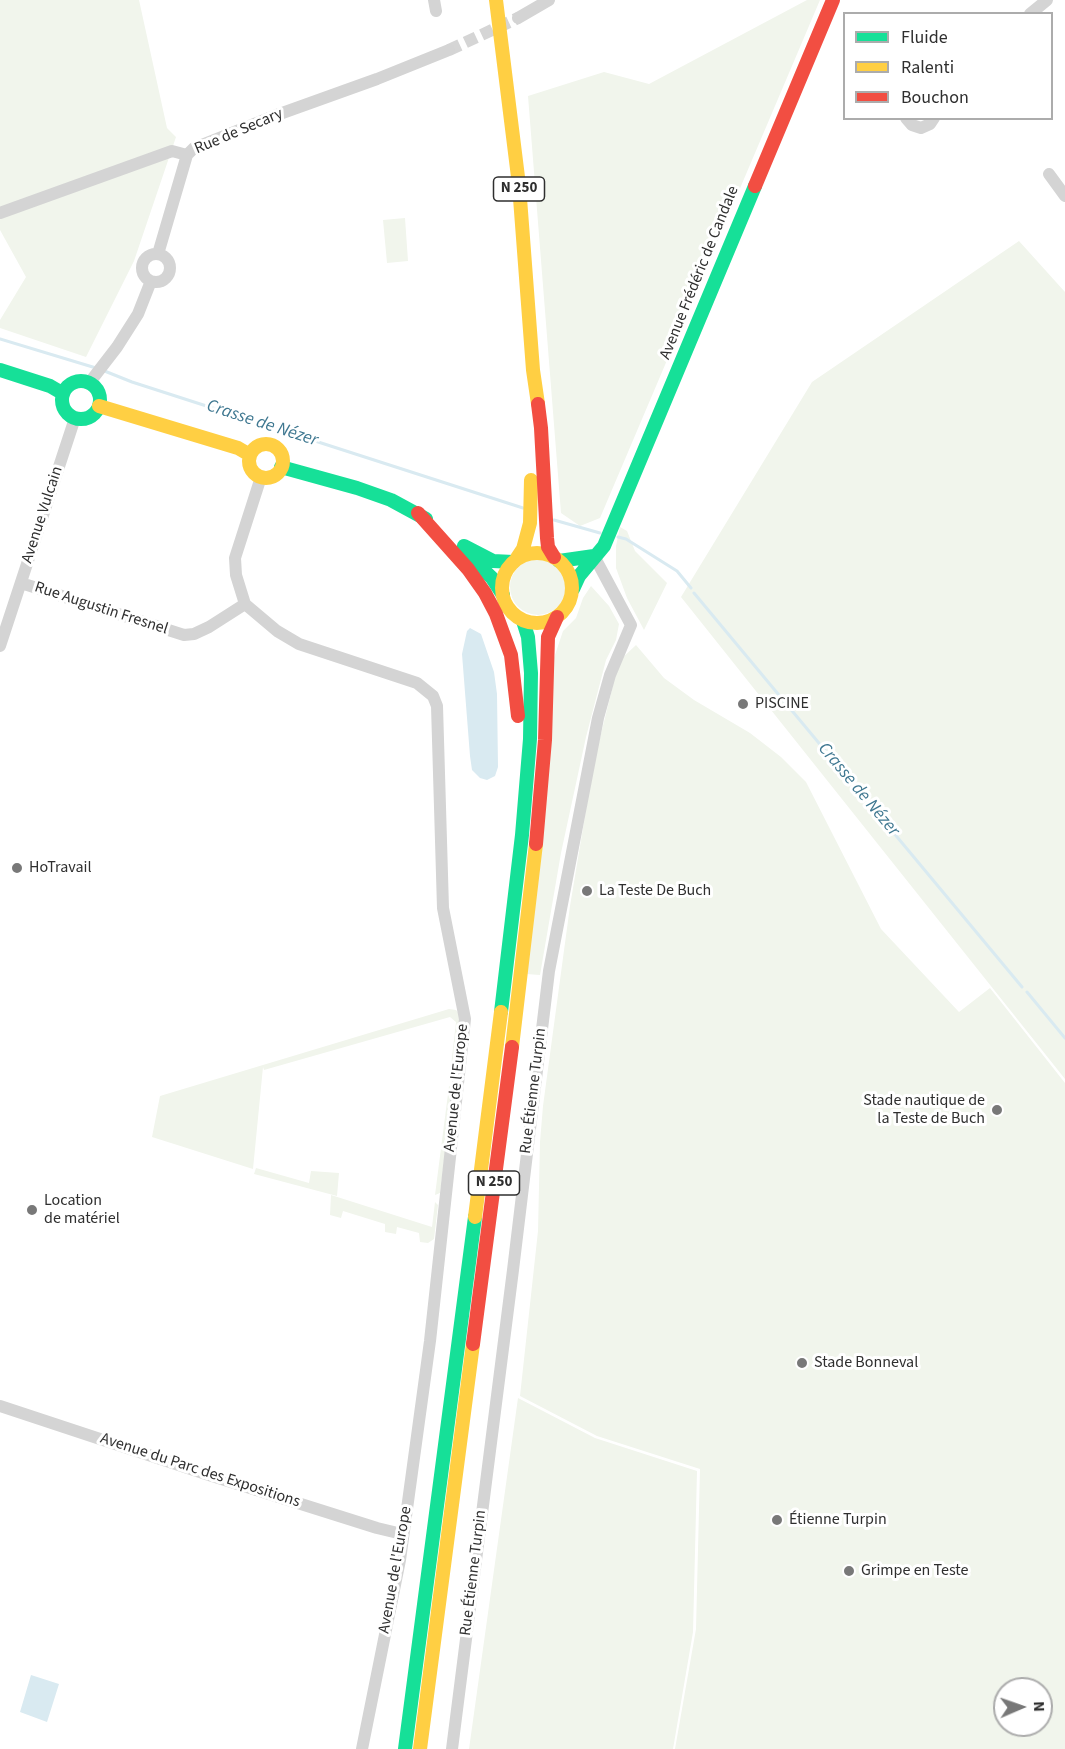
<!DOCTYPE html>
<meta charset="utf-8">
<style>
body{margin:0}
#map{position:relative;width:1065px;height:1749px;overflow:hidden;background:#fff;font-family:"Source Sans 3",sans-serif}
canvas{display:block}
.legend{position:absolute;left:843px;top:12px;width:210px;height:108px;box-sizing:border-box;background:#fff;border:2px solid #acacac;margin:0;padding:8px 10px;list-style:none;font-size:18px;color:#2f2f2f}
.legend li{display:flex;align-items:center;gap:12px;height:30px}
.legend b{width:30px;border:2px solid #acacac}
.north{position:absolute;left:993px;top:1677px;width:60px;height:60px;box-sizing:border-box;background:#fff;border:2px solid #acacac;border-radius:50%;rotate:88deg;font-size:16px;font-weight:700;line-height:24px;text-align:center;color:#2f2f2f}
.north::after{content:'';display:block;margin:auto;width:21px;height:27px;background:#787878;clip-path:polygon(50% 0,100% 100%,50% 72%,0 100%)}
</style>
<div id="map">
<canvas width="1065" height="1749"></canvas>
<ul class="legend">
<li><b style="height:8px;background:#16e098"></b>Fluide</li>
<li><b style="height:8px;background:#ffcf43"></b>Ralenti</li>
<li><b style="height:8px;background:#f24e42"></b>Bouchon</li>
</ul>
<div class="north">N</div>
</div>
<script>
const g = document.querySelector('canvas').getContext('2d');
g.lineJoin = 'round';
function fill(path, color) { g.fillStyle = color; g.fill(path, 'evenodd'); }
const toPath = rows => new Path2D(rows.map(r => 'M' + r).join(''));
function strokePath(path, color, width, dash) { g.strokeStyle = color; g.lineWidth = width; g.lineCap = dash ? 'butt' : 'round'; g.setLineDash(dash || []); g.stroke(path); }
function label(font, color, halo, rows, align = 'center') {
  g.font = font + ' "Source Sans 3",sans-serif'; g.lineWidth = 6; g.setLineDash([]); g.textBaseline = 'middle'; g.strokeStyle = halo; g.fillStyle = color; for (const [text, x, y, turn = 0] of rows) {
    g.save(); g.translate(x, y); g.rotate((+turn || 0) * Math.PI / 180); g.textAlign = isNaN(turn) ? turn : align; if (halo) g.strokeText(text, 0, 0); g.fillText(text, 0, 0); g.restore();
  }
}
fill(toPath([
 [0,0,139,0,167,128,176,137,134,261,86,357,0,328,0,320,26,277,0,230],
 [807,0,820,0,600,518,580,526,561,513,528,96,604,72,649,84],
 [405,218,408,261,387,263,383,220],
 [1019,241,1065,292,1065,1079,681,597,812,382],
 [620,527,627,531,635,551,667,583,644,630,627,598,616,568,616,546],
 '510 587a28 28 0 1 1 56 0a28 28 0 1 1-56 0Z',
 [591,586,609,606,619,624,616,640,606,660,586,737,561,853,540,975,526,974,554,658,563,631,576,618,583,598],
 [636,645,664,678,694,700,750,733,781,757,806,782,881,929,959,1012,990,988,1065,1083,1065,1749,675,1749,696,1629,700,1469,597,1436,520,1396,538,1231,540,1142,543,1106,570,906,594,762,619,661],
 [1005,1689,1041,1689,1041,1725,1005,1725],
 [449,1009,456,1010,460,1015,453,1076,450,1075,456,1022,450,1017,264,1070,263,1067,253,1169,152,1137,160,1096],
 [449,1086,453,1087,440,1193,435,1195],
 [256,1168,309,1183,311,1171,339,1173,337,1196,254,1174],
 [331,1195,432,1227,435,1202,438,1205,434,1239,428,1243,420,1242,419,1233,397,1227,396,1234,385,1232,385,1224,343,1211,341,1218,330,1215],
 [518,1398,595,1438,697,1471,693,1632,673,1749,469,1749]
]), '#f1f5ec');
fill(toPath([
 [470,628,481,634,494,672,497,694,498,767,495,776,487,780,480,778,472,770,470,756,462,654,467,631],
 [31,1675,59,1684,47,1722,20,1712]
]), '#d9eaf1');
strokePath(toPath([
 [0,339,96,368],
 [102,370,132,382,523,508],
 [554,520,600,533],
 [618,537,626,539,677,571,691,588],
 [694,593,1022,987],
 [1027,992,1065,1038]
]), '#d9eaf1', 3);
strokePath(toPath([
 [449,50,518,18]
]), '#d5d5d5', 12, [12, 6]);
strokePath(toPath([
 [434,0,436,11],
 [1030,14,1047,0],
 [518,18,549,0],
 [906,118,912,125,921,128,930,124,934,118],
 [1049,174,1065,196],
 [0,213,172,151,187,155],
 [158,254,187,155,194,148,274,116,377,79,449,50],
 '142 268a14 14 0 1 1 28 0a14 14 0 1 1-28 0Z',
 [90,382,117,347,138,314,151,281],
 [261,477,235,558,236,575,245,604,277,631,299,644,417,683,433,696,437,706,443,908,465,1019,430,1341,400,1560,362,1749],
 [21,583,184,635,194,634,209,627,245,604],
 [0,646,75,418],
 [0,1406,209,1475,377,1528,402,1534],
 [452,1749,513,1270,549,971,598,718,610,675,631,625,594,556]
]), '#d4d4d4', 12);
strokePath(toPath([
 [0,370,50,386,62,393],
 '62 400a19 19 0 1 1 38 0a19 19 0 1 1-38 0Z',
 [281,467,357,488,391,500,426,519],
 [464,546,493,561,513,562],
 [464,551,492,578,503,595],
 [559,561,594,556],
 [573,589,579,576,604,546,755,186],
 [501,1012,522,835,530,739,531,673,528,637,523,621],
 [405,1749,475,1217]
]), '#16e098', 14);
strokePath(toPath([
 [496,0,519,185,533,370,538,404],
 [99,406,238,448,250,455],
 '249 461a17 17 0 1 1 34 0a17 17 0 1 1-34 0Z',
 '502 588a35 35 0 1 1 70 0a35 35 0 1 1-70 0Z',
 [517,558,523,549,530,523,531,480],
 [512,1047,536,844],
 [475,1217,501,1012],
 [420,1749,473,1344]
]), '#ffcf43', 14);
strokePath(toPath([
 [755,186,833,0],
 [538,404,541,428,547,538,548,547,554,557],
 [418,513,468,569,485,593,496,614,511,655,518,716],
 [536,844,545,740,548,637,557,617],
 [473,1344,512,1047]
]), '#f24e42', 14);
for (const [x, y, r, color] of [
 [743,704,6,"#787878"],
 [17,868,6,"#787878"],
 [587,891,6,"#787878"],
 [997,1110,6,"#787878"],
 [32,1210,6,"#787878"],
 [802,1363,6,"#787878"],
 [777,1520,6,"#787878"],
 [849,1571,6,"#787878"]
]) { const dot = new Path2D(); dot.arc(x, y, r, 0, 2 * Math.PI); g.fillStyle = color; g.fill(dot); strokePath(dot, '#fff', 2); }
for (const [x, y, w] of [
 [519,189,51],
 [494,1183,51]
]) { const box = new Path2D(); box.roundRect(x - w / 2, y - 12, w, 24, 4.5); g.fillStyle = '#fff'; g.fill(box); strokePath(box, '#2f2f2f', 1.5); }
label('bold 15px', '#2f2f2f', null, [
 ["N 250",519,189],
 ["N 250",494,1183]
]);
label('16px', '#2f2f2f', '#fff', [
 ["Rue de Secary",239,132,-23],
 ["Avenue Frédéric de Candale",700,273,-68],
 ["Avenue Vulcain",43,515,-72],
 ["Rue Augustin Fresnel",101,609,18],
 ["Avenue de l'Europe",457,1088,-84],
 ["Rue Étienne Turpin",534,1091,-83],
 ["Avenue du Parc des Expositions",200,1471,18],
 ["Avenue de l'Europe",396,1570,-80],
 ["Rue Étienne Turpin",474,1573,-83]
]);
label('16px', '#2f2f2f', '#fff', [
 ["PISCINE",755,704],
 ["HoTravail",29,868],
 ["La Teste De Buch",599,891],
 ["Stade nautique de",985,1101,"right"],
 ["la Teste de Buch",985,1119,"right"],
 ["Location",44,1201],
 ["de matériel",44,1219],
 ["Stade Bonneval",814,1363],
 ["Étienne Turpin",789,1520],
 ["Grimpe en Teste",861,1571]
], 'left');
label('italic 18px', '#3e7790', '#fff', [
 ["Crasse de Nézer",262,424,18],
 ["Crasse de Nézer",858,790,50]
]);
</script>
